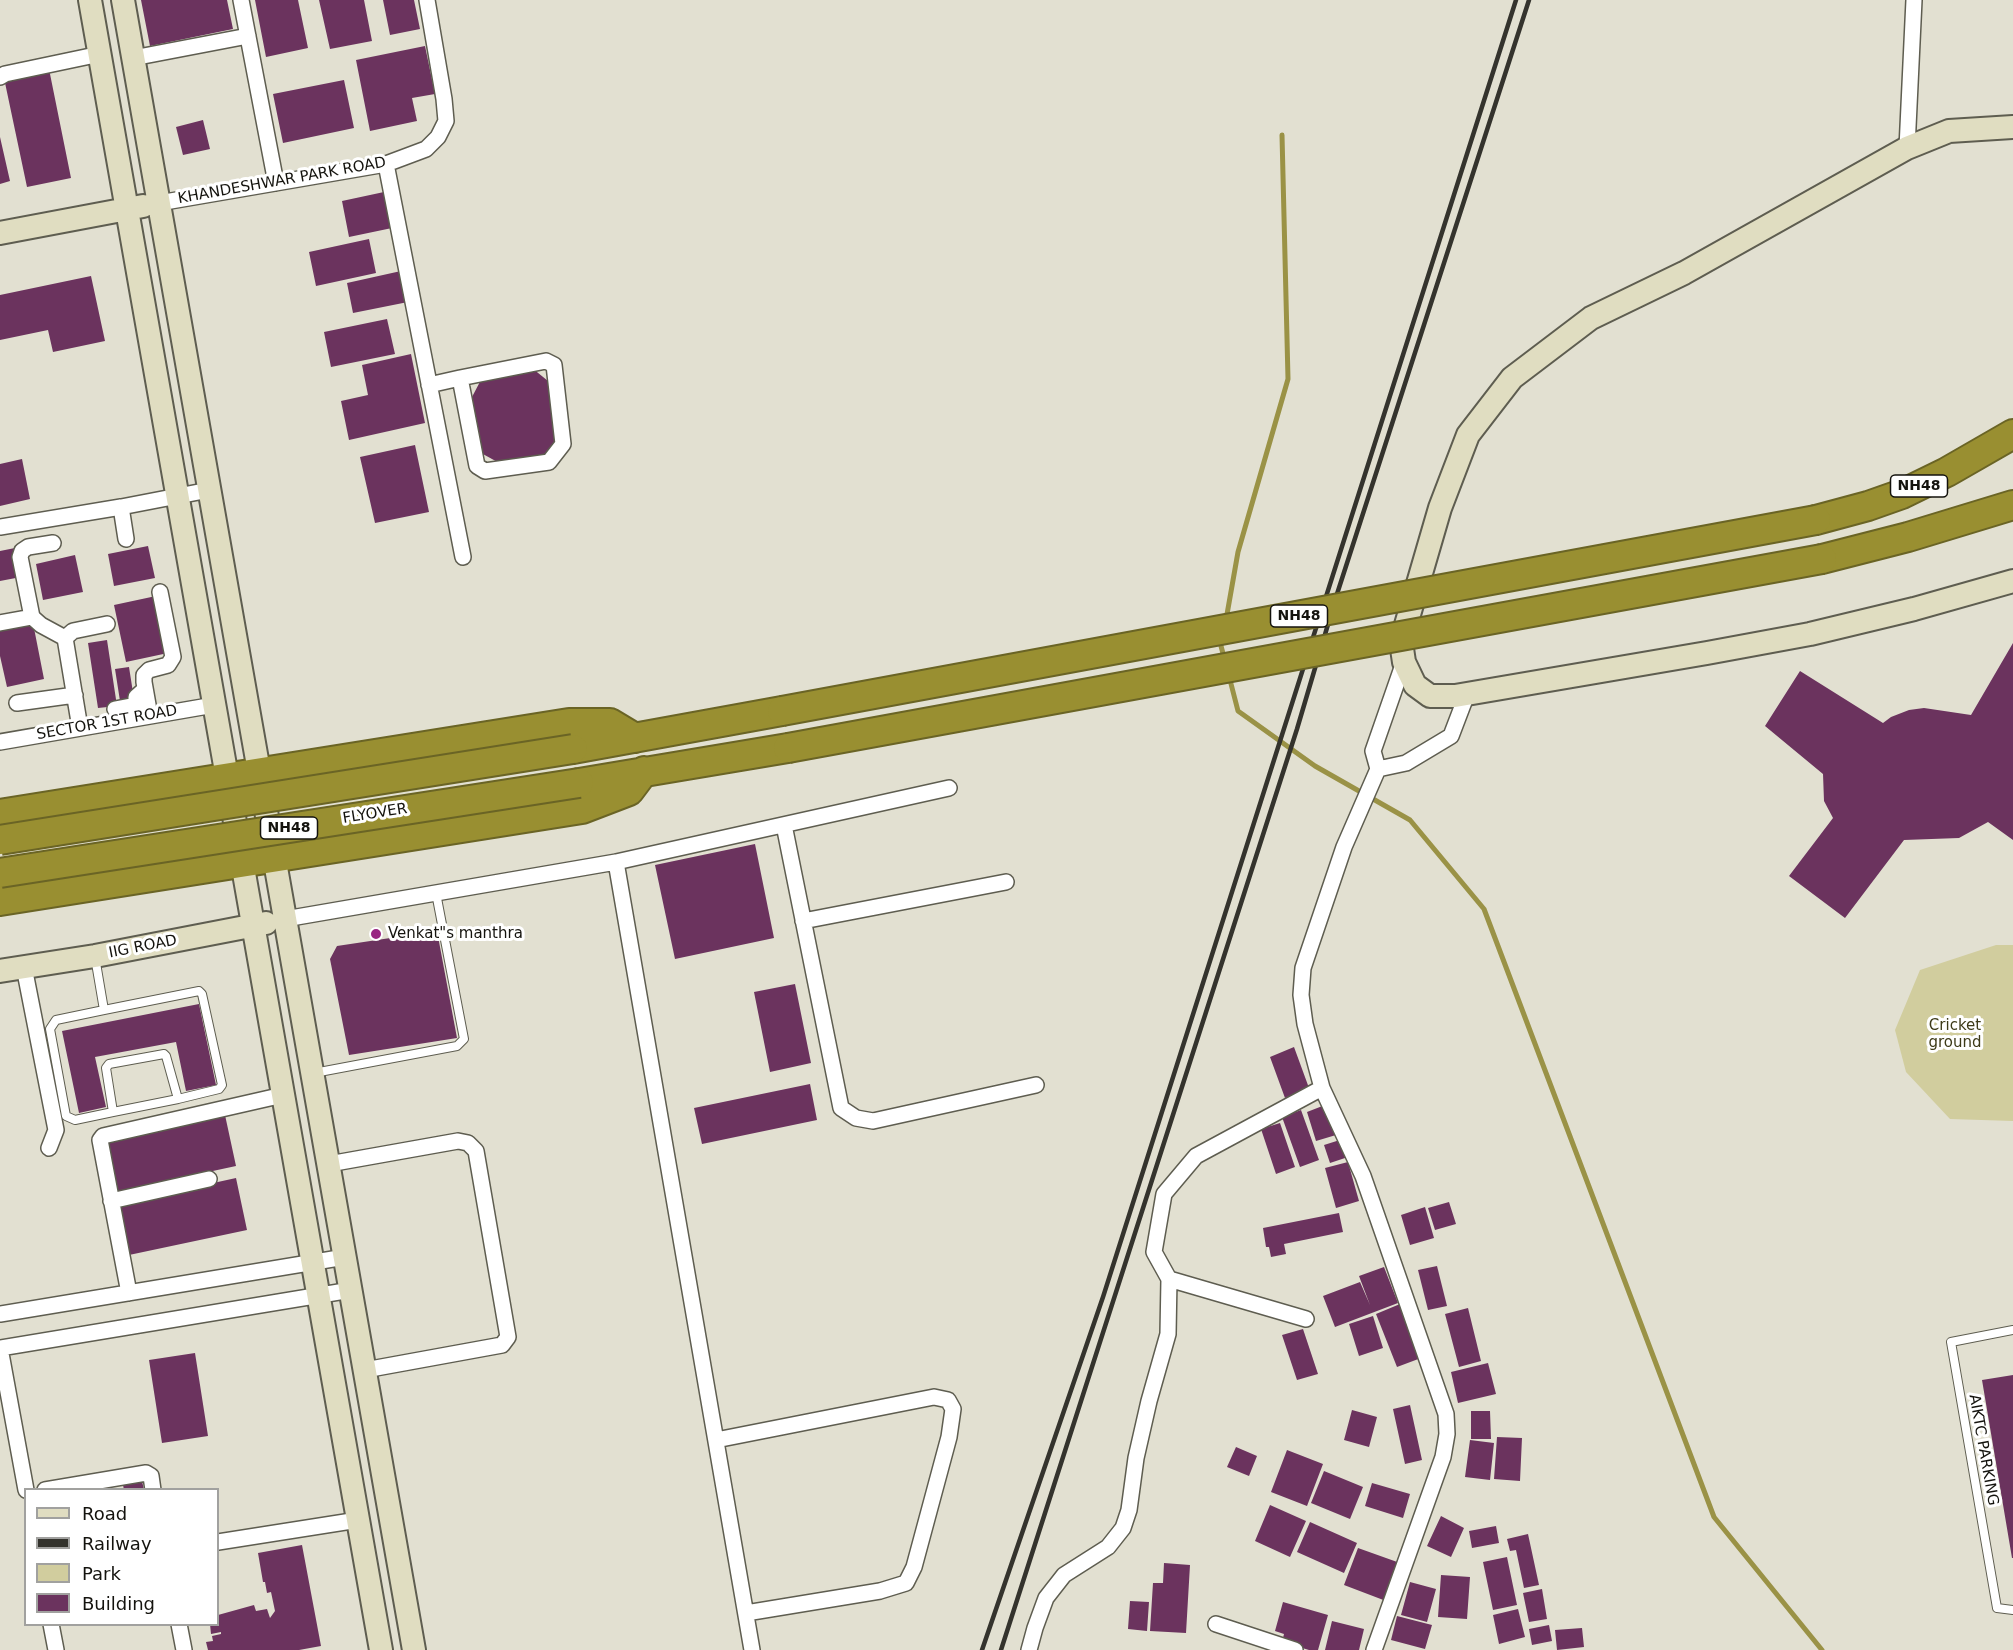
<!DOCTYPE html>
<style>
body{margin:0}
#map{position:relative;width:2013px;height:1650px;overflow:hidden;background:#e2e0d1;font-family:"DejaVu Sans",sans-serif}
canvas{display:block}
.legend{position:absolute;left:24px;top:1488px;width:195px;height:138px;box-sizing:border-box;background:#fff;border:2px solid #a1a19f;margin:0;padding:8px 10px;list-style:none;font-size:18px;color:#14130e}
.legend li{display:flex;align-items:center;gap:12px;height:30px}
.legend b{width:30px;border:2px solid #a1a19f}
</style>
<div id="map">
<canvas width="2013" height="1650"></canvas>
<ul class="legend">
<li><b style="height:8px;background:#e0ddc1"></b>Road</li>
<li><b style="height:8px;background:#34332d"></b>Railway</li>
<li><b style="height:16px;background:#d1cd9e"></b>Park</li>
<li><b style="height:16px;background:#6b335e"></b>Building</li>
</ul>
</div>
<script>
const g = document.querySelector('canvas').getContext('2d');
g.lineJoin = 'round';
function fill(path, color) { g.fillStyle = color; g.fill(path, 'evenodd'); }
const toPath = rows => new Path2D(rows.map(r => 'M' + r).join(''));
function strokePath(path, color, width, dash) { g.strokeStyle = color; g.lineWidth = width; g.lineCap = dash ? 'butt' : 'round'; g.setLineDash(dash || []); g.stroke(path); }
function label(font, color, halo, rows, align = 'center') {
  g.font = font + ' "DejaVu Sans",sans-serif'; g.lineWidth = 6; g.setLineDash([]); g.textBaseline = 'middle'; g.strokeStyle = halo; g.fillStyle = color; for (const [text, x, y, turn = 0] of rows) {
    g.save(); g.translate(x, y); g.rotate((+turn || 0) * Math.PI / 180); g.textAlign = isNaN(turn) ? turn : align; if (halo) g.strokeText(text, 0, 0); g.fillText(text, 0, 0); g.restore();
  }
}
fill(toPath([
 [1996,945,2013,945,2013,1121,1950,1119,1906,1072,1895,1030,1920,970]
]), '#d1cd9e');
strokePath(toPath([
 [1226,620,1238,552,1288,379,1282,135],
 [1222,638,1221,646,1225,661],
 [1229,676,1238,711,1315,766,1410,820,1484,909,1714,1517,1822,1650]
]), '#9a9246', 5);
fill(toPath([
 [141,0,227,0,233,29,150,46],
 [255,0,298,0,308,48,266,57],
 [319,0,364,0,372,41,330,49],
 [383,0,414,0,420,29,390,35],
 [425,46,435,94,412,98,417,121,370,131,356,60],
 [49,69,71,178,27,187,4,78],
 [344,80,354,128,283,143,273,94],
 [203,120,210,149,183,155,176,127],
 [0,137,10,181,0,184],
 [384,192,392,228,349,237,342,201],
 [369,239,376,273,316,286,309,252],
 [401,271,408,302,353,313,347,283],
 [91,276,105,341,53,352,48,330,0,340,0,295],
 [387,319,395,354,331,367,324,332],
 [411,354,425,423,349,440,341,401,368,395,362,365],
 [532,368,548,381,560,436,548,456,503,465,481,453,472,397,483,376],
 [415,445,429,512,375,523,360,457],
 [22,459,30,499,0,506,0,464],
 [148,546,155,578,114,586,108,554],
 [15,548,21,577,0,581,0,551],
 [75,555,83,592,43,600,36,564],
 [156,596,168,653,126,662,114,605],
 [33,623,44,679,7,687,0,656,0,630],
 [107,640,117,706,98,708,88,643],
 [2013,643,2013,840,1988,822,1959,838,1904,840,1845,918,1789,876,1833,818,1824,801,1823,774,1765,726,1800,671,1883,723,1891,717,1909,710,1924,708,1971,715],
 [129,667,134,699,120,701,115,669],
 [755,844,774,938,675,959,655,865],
 [437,931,457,1038,349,1055,330,959,337,946],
 [795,984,811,1063,770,1072,754,992],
 [199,1004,216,1085,186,1091,176,1042,95,1057,106,1107,79,1113,62,1031],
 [1294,1047,1309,1088,1285,1098,1270,1057],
 [810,1084,817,1120,702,1144,694,1108],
 [1325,1105,1336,1135,1316,1141,1307,1112],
 [1301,1110,1319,1160,1300,1167,1282,1117],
 [225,1115,236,1166,115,1192,104,1140],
 [1280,1123,1295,1167,1276,1174,1261,1129],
 [1343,1139,1348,1157,1330,1163,1324,1145],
 [1348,1162,1359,1201,1336,1208,1325,1168],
 [236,1178,247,1230,129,1255,118,1204],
 [1449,1202,1456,1224,1435,1230,1428,1208],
 [1425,1207,1434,1238,1410,1245,1401,1215],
 [1339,1213,1343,1232,1284,1244,1286,1254,1271,1257,1269,1247,1266,1247,1263,1228],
 [1437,1266,1447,1306,1428,1310,1418,1270],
 [1384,1267,1398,1303,1335,1327,1323,1296,1360,1282,1370,1305,1359,1276],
 [1400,1304,1421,1358,1397,1367,1376,1314],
 [1468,1308,1481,1361,1459,1367,1445,1314],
 [1373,1316,1383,1348,1359,1356,1349,1324],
 [1303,1329,1318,1374,1297,1380,1282,1335],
 [195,1353,208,1436,162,1443,149,1360],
 [1488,1363,1496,1394,1458,1403,1451,1372],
 [2013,1375,2013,1558,2012,1558,1982,1380],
 [1410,1405,1422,1460,1405,1464,1393,1409],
 [1352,1410,1377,1417,1369,1447,1344,1440],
 [1471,1411,1490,1411,1491,1439,1471,1439],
 [1497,1437,1522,1438,1520,1481,1494,1479],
 [1470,1440,1494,1443,1490,1480,1465,1477],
 [1236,1447,1257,1456,1249,1476,1227,1467],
 [1287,1450,1323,1464,1307,1506,1271,1492],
 [1324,1471,1363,1487,1350,1519,1311,1503],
 [142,1481,144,1490,124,1490,123,1485],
 [1372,1483,1410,1494,1403,1518,1365,1506],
 [1270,1505,1306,1521,1290,1557,1255,1541],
 [1441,1516,1464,1528,1451,1557,1427,1546],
 [1310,1522,1357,1543,1344,1573,1297,1552],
 [1496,1526,1499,1543,1472,1548,1469,1531],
 [1528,1534,1539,1585,1524,1588,1516,1550,1510,1551,1507,1539],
 [302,1545,321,1646,299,1650,208,1650,206,1642,213,1641,212,1636,221,1634,221,1632,211,1634,210,1624,218,1624,218,1615,254,1605,256,1611,267,1609,270,1618,275,1611,271,1592,267,1593,265,1582,263,1582,258,1553],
 [1358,1548,1400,1563,1386,1601,1344,1585],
 [1507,1557,1517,1605,1493,1610,1483,1562],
 [1164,1563,1190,1565,1186,1633,1150,1631,1153,1583,1163,1583],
 [1441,1575,1470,1577,1467,1619,1438,1617],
 [1410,1582,1436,1589,1427,1622,1401,1615],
 [1542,1589,1547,1619,1529,1622,1523,1593],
 [1130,1601,1149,1602,1147,1631,1128,1629],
 [1283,1602,1328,1615,1318,1650,1309,1650,1282,1642,1284,1634,1275,1631],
 [1518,1609,1525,1637,1499,1644,1493,1615],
 [1397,1616,1432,1625,1425,1649,1391,1640],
 [1332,1621,1364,1629,1359,1650,1325,1650],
 [1549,1625,1552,1641,1532,1645,1529,1629],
 [1582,1628,1584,1647,1557,1650,1555,1630]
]), '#6b335e');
const lane = toPath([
 [95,957,104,1010,56,1020,50,1029,66,1116,75,1120,113,1112,106,1068,109,1064,164,1054,166,1056,178,1099,219,1089,222,1085,202,994,199,991,104,1010],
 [314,1073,457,1046,464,1039,436,893],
 [113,1112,178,1099],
 [2013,1330,1951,1342,1997,1608,2013,1610]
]);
const street = toPath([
 [241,0,276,183],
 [133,58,248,36],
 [0,77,5,74,100,54],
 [1907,148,1914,0],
 [386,164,463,557],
 [159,203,386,164,426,149,438,137,446,121,444,99,427,0],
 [429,385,460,378,546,361,554,365,563,444,549,462,485,471,477,466,460,378],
 [121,507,126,539],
 [0,527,121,507,209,490],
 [32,617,20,557,22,551,28,547,53,543],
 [0,623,32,617,41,625,65,638,80,728],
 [65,638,73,631,107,624],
 [17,703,75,695],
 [115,709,136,705,136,697,145,689],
 [150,716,144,682,144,675,149,670,168,665,173,657,160,592],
 [0,742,214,705],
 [1378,769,1406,763,1451,736,1467,694],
 [784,825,841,1108,856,1118,873,1121,1036,1085],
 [616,862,949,788],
 [285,919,616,862,752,1650],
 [803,921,1006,882],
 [24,967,56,1130,49,1148],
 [329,1164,458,1141,468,1143,476,1151,508,1337,502,1345,365,1370],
 [111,1201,209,1179],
 [1169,1279,1306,1319],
 [129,1293,100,1140,103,1136,283,1095],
 [0,1314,345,1257],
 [716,1440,934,1397,948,1400,953,1409,949,1437,914,1567,906,1583,880,1591,746,1613],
 [26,1490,0,1348,351,1290],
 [45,1490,146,1473,151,1476,153,1490],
 [218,1542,358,1520],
 [51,1624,56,1650],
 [179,1624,184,1650],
 [1216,1624,1295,1650],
 [1029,1650,1035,1628,1046,1598,1064,1575,1108,1547,1123,1528,1129,1510,1136,1458,1149,1401,1168,1334,1169,1279,1154,1252,1164,1194,1196,1156,1322,1088],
 [1374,1650,1443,1457,1447,1434,1446,1414,1363,1176,1322,1088,1305,1024,1301,995,1303,968,1344,847,1378,769,1373,751,1404,662]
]);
const secondary = toPath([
 [90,0,381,1650],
 [123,0,414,1650],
 [2013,127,1949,131,1907,148,1684,273,1591,318,1512,378,1468,435,1440,508,1401,642,1404,662,1415,685,1430,696,1455,696,1707,653,1810,634,1914,609,2013,581],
 [0,233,143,206],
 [0,971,95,956,266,923]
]);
const highway = toPath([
 [1816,520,1868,506,1902,494,1947,472,2013,434],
 [1822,559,1908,537,2013,505],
 [573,749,782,711],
 [579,783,788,748],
 [0,814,569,723,610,723,635,738],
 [0,901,582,809,629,791,644,771]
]);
strokePath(lane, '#5e5d50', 10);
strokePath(street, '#5e5d50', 18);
strokePath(secondary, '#5e5d50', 26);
strokePath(highway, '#6a6425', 32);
strokePath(lane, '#fff', 8);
strokePath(street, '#fff', 15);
strokePath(secondary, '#e0ddc1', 22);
strokePath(highway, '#998f31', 28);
strokePath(toPath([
 [982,1650,1103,1297,1516,0],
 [1001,1650,1297,729,1337,594,1529,0]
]), '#34332d', 4.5);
const highwayBridge = toPath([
 [782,711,1816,520],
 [788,748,1822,559],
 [0,840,573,749],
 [0,873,579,783]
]);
strokePath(highwayBridge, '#6a6425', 32, []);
strokePath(highwayBridge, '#998f31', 28);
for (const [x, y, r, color] of [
 [376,934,6,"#992682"]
]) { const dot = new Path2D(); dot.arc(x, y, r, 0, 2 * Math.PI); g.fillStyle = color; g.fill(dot); strokePath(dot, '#fff', 2); }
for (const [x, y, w] of [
 [1919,486,57],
 [1299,616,57],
 [289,828,57]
]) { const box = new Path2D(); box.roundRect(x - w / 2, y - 11, w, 22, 4.5); g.fillStyle = '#fff'; g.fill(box); strokePath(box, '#14130e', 1.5); }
label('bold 14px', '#14130e', null, [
 ["NH48",1919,486],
 ["NH48",1299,616],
 ["NH48",289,828]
]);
label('15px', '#14130e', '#fff', [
 ["KHANDESHWAR PARK ROAD",282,181,-10],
 ["SECTOR 1ST ROAD",107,723,-10],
 ["FLYOVER",375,814,-9],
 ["IIG ROAD",143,947,-11],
 ["AIKTC PARKING",1983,1450,80]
]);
label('15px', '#14130e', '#fff', [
 ["Venkat\"s manthra",388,934]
], 'left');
label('15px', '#3d3a18', '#fff', [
 ["Cricket",1955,1026],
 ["ground",1955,1043]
]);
</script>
